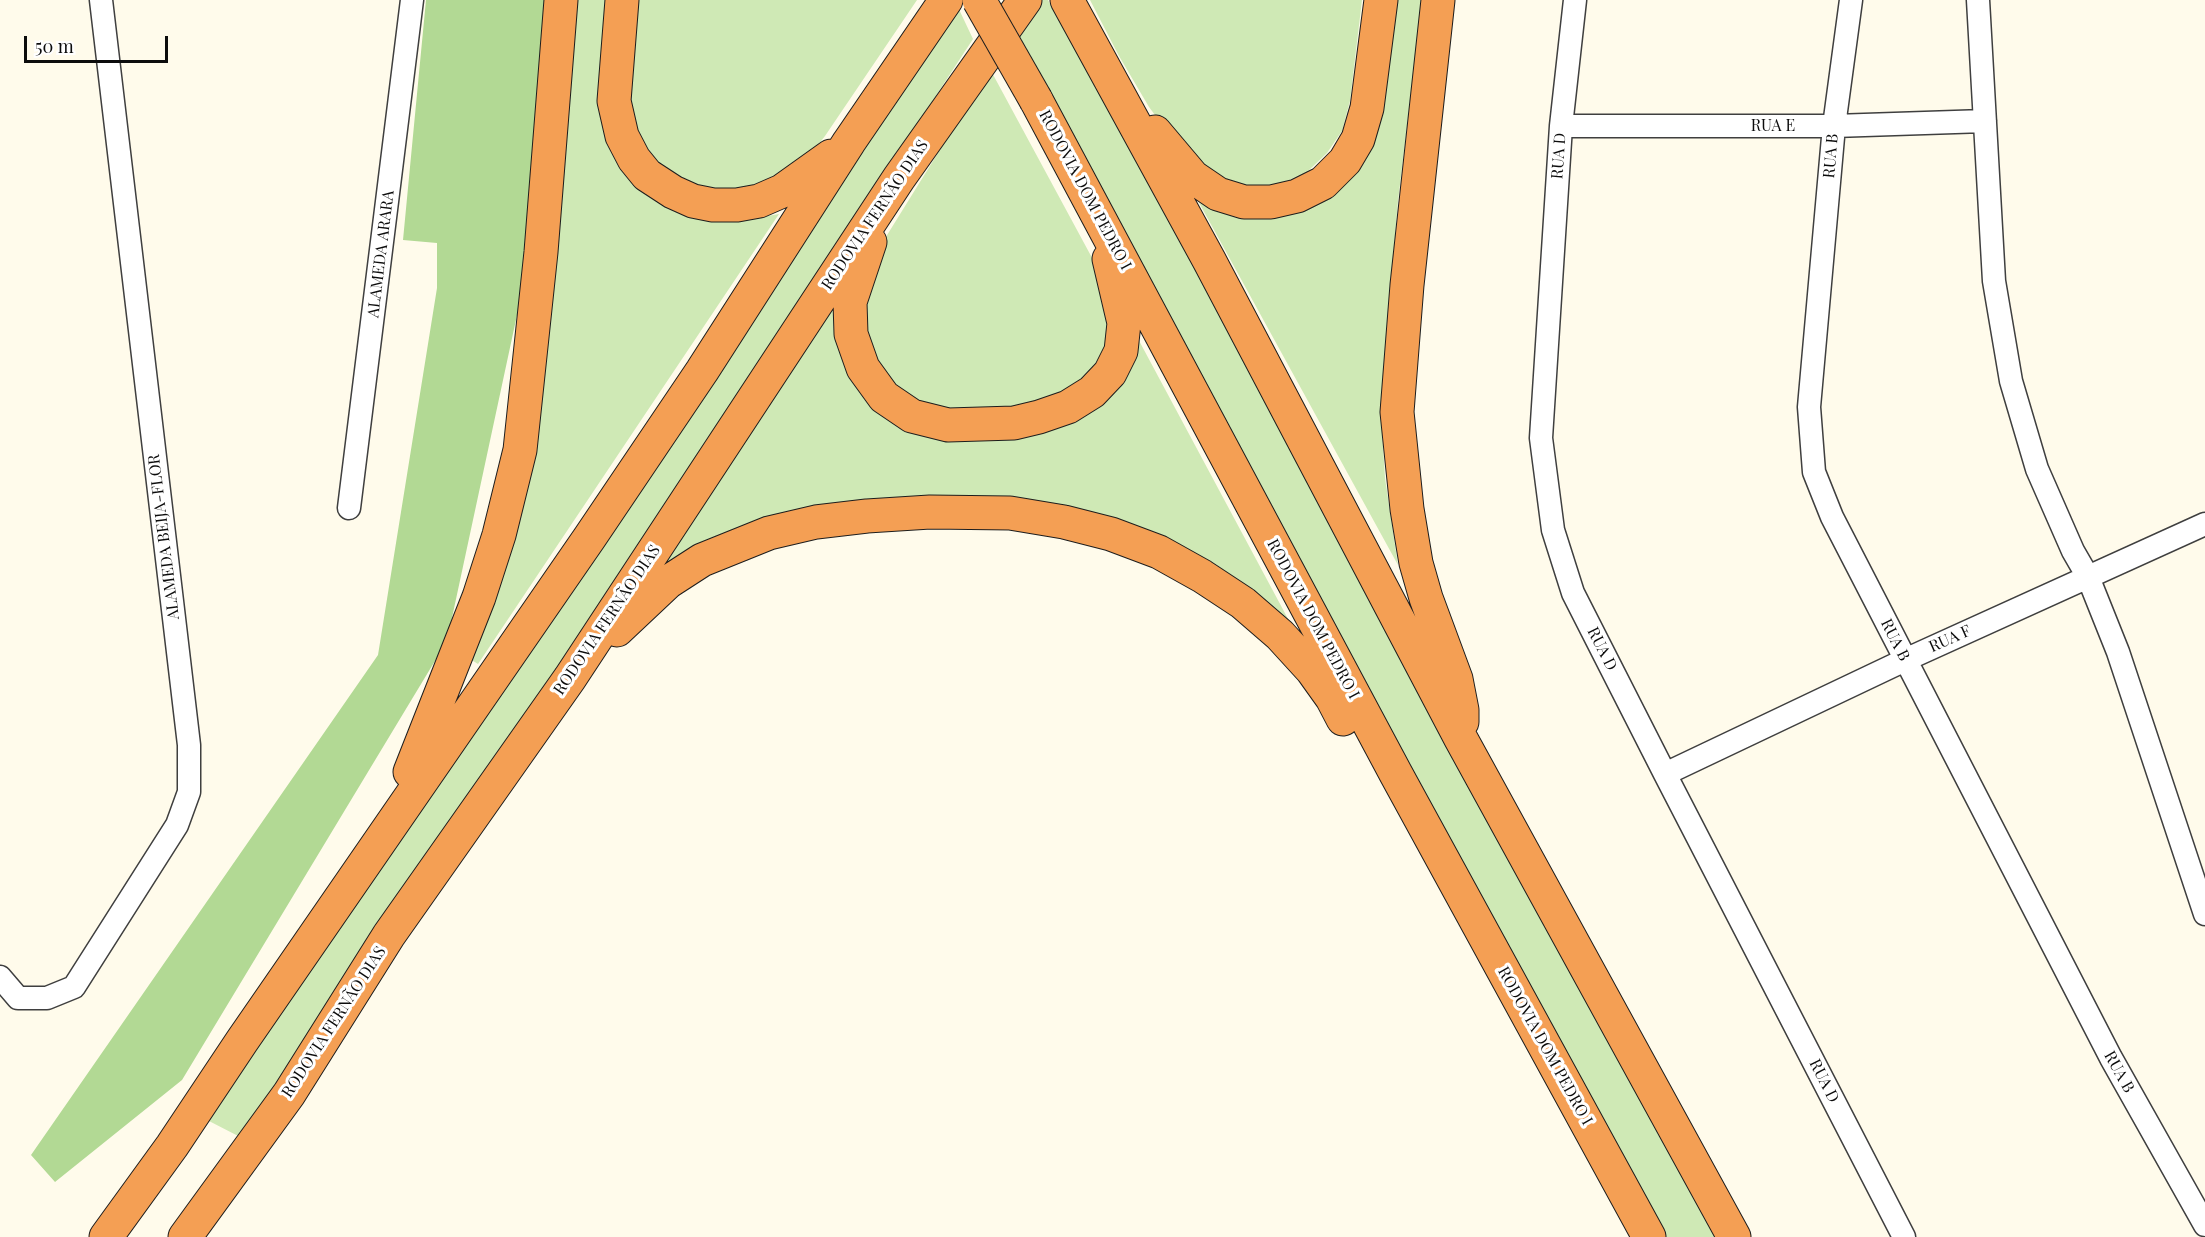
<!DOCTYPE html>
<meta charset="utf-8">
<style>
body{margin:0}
#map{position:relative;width:2205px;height:1237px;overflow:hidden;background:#fffbeb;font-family:"Playfair Display",serif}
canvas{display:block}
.scale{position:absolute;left:24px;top:36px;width:144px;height:27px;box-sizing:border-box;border:3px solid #0c0c0c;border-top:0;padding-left:8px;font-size:18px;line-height:21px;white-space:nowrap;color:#0c0c0c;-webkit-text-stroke:4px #fff;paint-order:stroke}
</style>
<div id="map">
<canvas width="2205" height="1237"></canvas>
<div class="scale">50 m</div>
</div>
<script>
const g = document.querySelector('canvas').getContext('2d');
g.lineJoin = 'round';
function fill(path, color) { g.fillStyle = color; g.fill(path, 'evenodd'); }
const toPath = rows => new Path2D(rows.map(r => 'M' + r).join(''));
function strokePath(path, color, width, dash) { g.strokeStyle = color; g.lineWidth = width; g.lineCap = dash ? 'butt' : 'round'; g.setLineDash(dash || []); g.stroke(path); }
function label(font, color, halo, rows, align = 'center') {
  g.font = font + ' "Playfair Display",serif'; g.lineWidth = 6; g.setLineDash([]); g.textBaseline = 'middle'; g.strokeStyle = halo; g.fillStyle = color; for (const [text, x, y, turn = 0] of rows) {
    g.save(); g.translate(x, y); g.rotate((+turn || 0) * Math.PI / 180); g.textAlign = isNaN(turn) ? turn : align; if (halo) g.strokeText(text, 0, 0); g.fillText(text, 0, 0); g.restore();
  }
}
fill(toPath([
 [572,0,611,0,607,117,700,218,733,222,779,214,478,664,470,659,508,539],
 [634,0,917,0,825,136,804,163,779,181,726,196,662,175,632,132,627,81],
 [1036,0,1048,0,1361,564,1719,1237,1658,1237,1010,33],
 [1090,0,1362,0,1350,101,1342,131,1327,153,1307,172,1283,183,1257,188,1232,187,1184,154,1149,107,1119,56],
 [1389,0,1422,0,1398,201,1383,375,1382,429,1385,478,1398,565,1197,199,1327,191],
 [956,3,973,39,746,386,242,1138,209,1121],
 [990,69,1097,267,1109,298,1111,349,1082,389,994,415,927,407,883,378,860,333,865,279,884,240],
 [840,291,873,401,1035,433,1062,427,1081,417,1136,335,1302,645,1175,551,905,504,653,578]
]), '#cfe9b5');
fill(toPath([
 [426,0,549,0,520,301,447,641,182,1080,55,1182,31,1155,378,655,437,288,437,243,403,240]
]), '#b2d994');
const minor = toPath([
 [1575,0,1561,126,1541,438,1553,530,1573,593,1665,774,1904,1237],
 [1851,0,1834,126,1809,407,1814,472,1832,517,2111,1058,2205,1225],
 [1978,0,1994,281,2011,381,2037,469,2073,551,2088,577,2118,652,2205,914],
 [1561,126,1834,126,1985,121],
 [349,508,412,0],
 [1665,774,1905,660,2205,524],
 [0,977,18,998,47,998,74,987,177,825,189,792,189,745,101,0]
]);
const motorway = toPath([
 [622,0,614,101,622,136,634,159,647,175,673,192,693,201,713,205,737,205,759,201,782,191,831,156],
 [1067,0,1209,260,1461,739,1734,1237],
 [1438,0,1407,285,1397,412,1407,509,1416,563,1426,598,1456,679,1462,710,1462,722],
 [1036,100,1396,774,1649,1237],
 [1155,132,1193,177,1218,194,1244,202,1271,202,1297,196,1323,183,1345,161,1358,139,1367,108,1381,0],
 [870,242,850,302,851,334,863,368,884,397,912,416,948,425,1014,423,1039,417,1068,407,1092,392,1110,373,1121,351,1124,323,1109,259],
 [617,630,668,582,702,560,769,533,816,522,867,516,930,512,1010,513,1064,522,1111,534,1159,552,1202,576,1243,603,1280,635,1312,670,1332,698,1343,719],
 [410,772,479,597,499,535,520,450,541,252,561,0],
 [106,1237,172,1146,242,1041,590,537,702,371,849,142,946,0],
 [185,1237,289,1094,389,935,570,678,899,178,1025,0]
]);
strokePath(minor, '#3f3f3f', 25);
strokePath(motorway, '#1d1d1d', 35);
strokePath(minor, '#fff', 22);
strokePath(motorway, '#f49f54', 33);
const motorwayBridge = toPath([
 [979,0,1036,100]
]);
strokePath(motorwayBridge, '#1d1d1d', 35, []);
strokePath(motorwayBridge, '#f49f54', 33);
label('16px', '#0c0c0c', '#fff', [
 ["RUA E",1773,126],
 ["RUA D",1559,156,-86],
 ["RUA B",1831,156,-85],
 ["RODOVIA DOM PEDRO I",1085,190,62],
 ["RODOVIA FERNÃO DIAS",875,215,-56],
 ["ALAMEDA ARARA",381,254,-83],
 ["ALAMEDA BEIJA-FLOR",164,537,-97],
 ["RODOVIA DOM PEDRO I",1313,619,62],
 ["RODOVIA FERNÃO DIAS",607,620,-56],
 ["RUA F",1950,639,-24],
 ["RUA B",1895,640,63],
 ["RUA D",1602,649,63],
 ["RODOVIA FERNÃO DIAS",334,1022,-57],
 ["RODOVIA DOM PEDRO I",1545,1046,61],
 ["RUA B",2119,1072,61],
 ["RUA D",1824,1081,63]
]);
</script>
